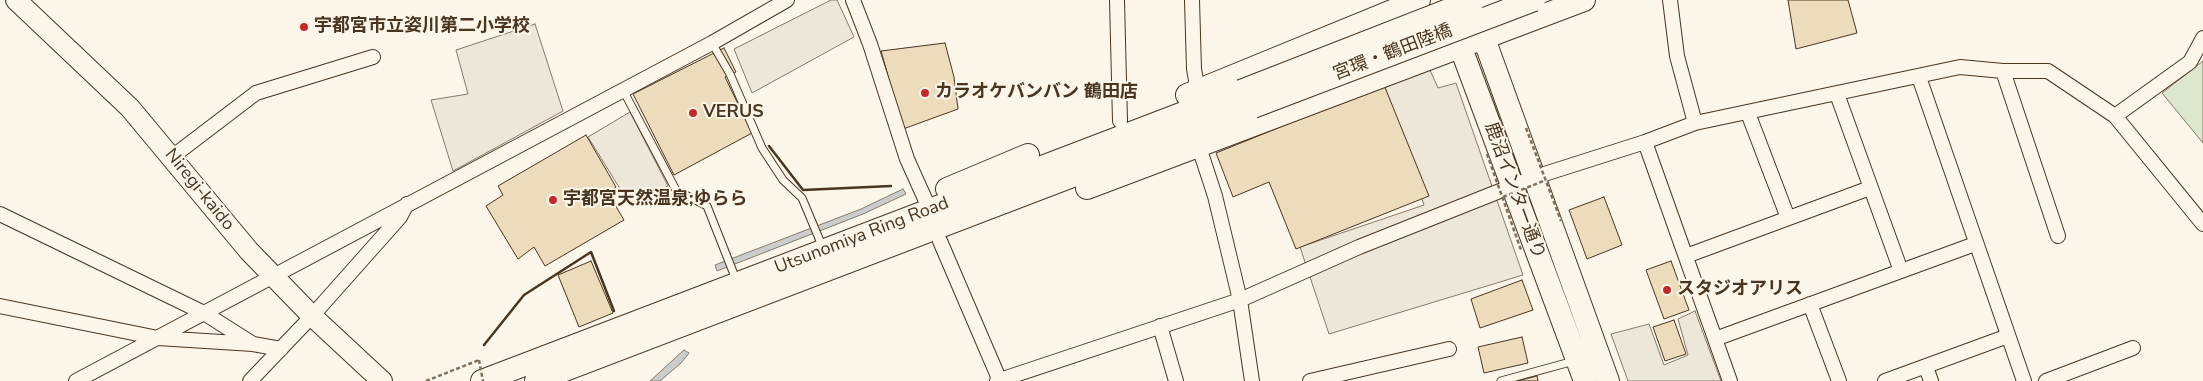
<!DOCTYPE html>
<meta charset="utf-8">
<style>
body{margin:0}
canvas{display:block;background:#fbf6e9}
</style>
<canvas width="2203" height="381"></canvas>
<script>
const g = document.querySelector('canvas').getContext('2d');
g.lineJoin = 'round';
function fill(path, color) { g.fillStyle = color; g.fill(path, 'evenodd'); }
const toPath = rows => new Path2D(rows.map(r => 'M' + r).join(''));
function strokePath(path, color, width, dash) { g.strokeStyle = color; g.lineWidth = width; g.lineCap = dash ? 'butt' : 'round'; g.setLineDash(dash || []); g.stroke(path); }
function label(font, color, halo, rows, align = 'center') {
  g.font = font + ' "Nunito Sans","Noto Sans JP",sans-serif'; g.lineWidth = 4; g.setLineDash([]); g.textBaseline = 'middle'; g.strokeStyle = halo; g.fillStyle = color; for (const [text, x, y, turn = 0] of rows) {
    g.save(); g.translate(x, y); g.rotate((+turn || 0) * Math.PI / 180); g.textAlign = isNaN(turn) ? turn : align; if (halo) g.strokeText(text, 0, 0); g.fillText(text, 0, 0); g.restore();
  }
}
const green = toPath([
 [2203,61,2203,143,2162,93,2203,61]
]);
fill(green, '#dce7d0');
strokePath(green, '#887966', 1);
const parking = toPath([
 [831,0,837,0,854,37,752,93,734,49,831,0],
 [535,24,563,111,453,171,431,100,468,94,456,50,535,24],
 [1430,70,1438,88,1456,83,1523,275,1329,334,1300,247,1424,205,1384,85,1430,70],
 [630,112,668,186,630,205,588,137,630,112],
 [1695,311,1721,381,1628,381,1611,334,1649,324,1664,365,1688,355,1678,319,1695,311]
]);
fill(parking, '#ede7d9');
strokePath(parking, '#887966', 1);
const water = toPath([
 [903,189,906,194,863,214,717,271,715,265,861,209,903,189],
 [684,350,689,353,681,363,660,381,650,381,684,350]
]);
fill(water, '#c9cecd');
strokePath(water, '#887966', 1);
const building = toPath([
 [1788,0,1848,0,1857,33,1796,49,1788,0],
 [945,43,954,77,958,109,903,129,881,51,945,43],
 [724,48,736,72,725,77,752,133,674,175,633,94,724,48],
 [1384,85,1429,196,1296,249,1269,182,1233,197,1216,153,1384,85],
 [586,135,616,187,608,193,624,220,545,266,534,247,518,259,486,206,503,195,498,186,586,135],
 [1604,197,1622,245,1587,259,1569,210,1604,197],
 [591,261,613,313,579,327,558,275,591,261],
 [1671,261,1689,310,1664,319,1646,270,1671,261],
 [1522,280,1533,310,1480,328,1471,299,1522,280],
 [1674,320,1686,354,1665,361,1653,327,1674,320],
 [1522,337,1528,363,1484,373,1478,347,1522,337],
 [1537,376,1538,381,1517,381,1537,376]
]);
fill(building, '#ecdcbc');
strokePath(building, '#4a3520', 1);
const lane = toPath([
 [712,43,730,74,762,148,783,180,802,198,823,248],
 [623,90,676,190,707,206,737,282],
 [1501,381,1574,361]
]);
const street = toPath([
 [853,0,870,44,907,159,925,199],
 [1117,0,1120,121],
 [1192,0,1194,69,1198,91],
 [1670,0,1677,56,1695,123],
 [2003,71,2058,236],
 [1919,77,2024,381],
 [1837,94,1901,271],
 [1748,113,1788,218],
 [2115,116,2190,62,2203,38],
 [1645,142,1730,381],
 [1199,147,1215,196,1240,300,1252,381],
 [172,157,256,93,373,57],
 [0,214,204,313,253,344],
 [940,241,1000,381],
 [1686,256,1870,188],
 [1810,304,1839,381],
 [0,306,158,338,253,344,281,349],
 [1160,326,1176,381],
 [1715,339,1975,244],
 [1926,367,1931,381],
 [76,381,712,43,787,0],
 [250,381,312,316,400,217,407,204],
 [997,381,1240,300,1359,247,1535,177,1645,142,1695,123,1960,67,2003,71,2048,71,2115,116,2203,224],
 [1310,381,1449,349],
 [1885,381,2008,336],
 [2046,381,2133,348]
]);
const secondary = toPath([
 [16,0,130,108,249,251,312,316,382,381]
]);
const primary = toPath([
 [1478,22,1608,381],
 [1455,32,1585,381],
 [1187,95,1419,0],
 [1087,188,1584,0],
 [947,189,1028,155],
 [482,381,1241,91],
 [536,381,1253,107]
]);
strokePath(lane, '#4a3520', 9);
strokePath(street, '#4a3520', 16);
strokePath(secondary, '#4a3520', 22);
strokePath(primary, '#4a3520', 24);
strokePath(toPath([
 [426,381,479,360]
]), '#7f6f5c', 2.5, [4, 2.5]);
strokePath(lane, '#fbf6e9', 7);
strokePath(street, '#fbf6e9', 14);
strokePath(secondary, '#fbf6e9', 20);
strokePath(primary, '#fbf6e9', 22);
const primaryBridge = toPath([
 [1241,91,1474,0],
 [1253,107,1534,0]
]);
strokePath(primaryBridge, '#4a3520', 24, []);
strokePath(toPath([
 [1526,128,1561,221],
 [1487,154,1521,250],
 [1503,197,1546,180],
 [479,360,483,381]
]), '#7f6f5c', 2.5, [4, 2.5]);
strokePath(primaryBridge, '#fbf6e9', 22);
strokePath(toPath([
 [769,146,803,190,891,186],
 [484,345,524,295,591,252,614,311]
]), '#4a3520', 2.5);
for (const [x, y, r, color] of [
 [304,27,5,"#c62828"],
 [925,93,5,"#c62828"],
 [693,113,5,"#c62828"],
 [553,200,5,"#c62828"],
 [1667,290,5,"#c62828"]
]) { const dot = new Path2D(); dot.arc(x, y, r, 0, 2 * Math.PI); g.fillStyle = color; g.fill(dot); strokePath(dot, '#fbf6e9', 2); }
label('bold 18px', '#4a3520', '#fbf6e9', [
 ["宇都宮市立姿川第二小学校",314,27],
 ["カラオケバンバン 鶴田店",935,93],
 ["VERUS",703,113],
 ["宇都宮天然温泉;ゆらら",563,200],
 ["スタジオアリス",1677,290]
], 'left');
label('18px', '#4a3520', '#fbf6e9', [
 ["宮環・鶴田陸橋",1393,53,-21],
 ["Niregi-kaido",199,190,51],
 ["鹿沼インター通り",1514,191,70],
 ["Utsunomiya Ring Road",862,236,-21]
]);
</script>
